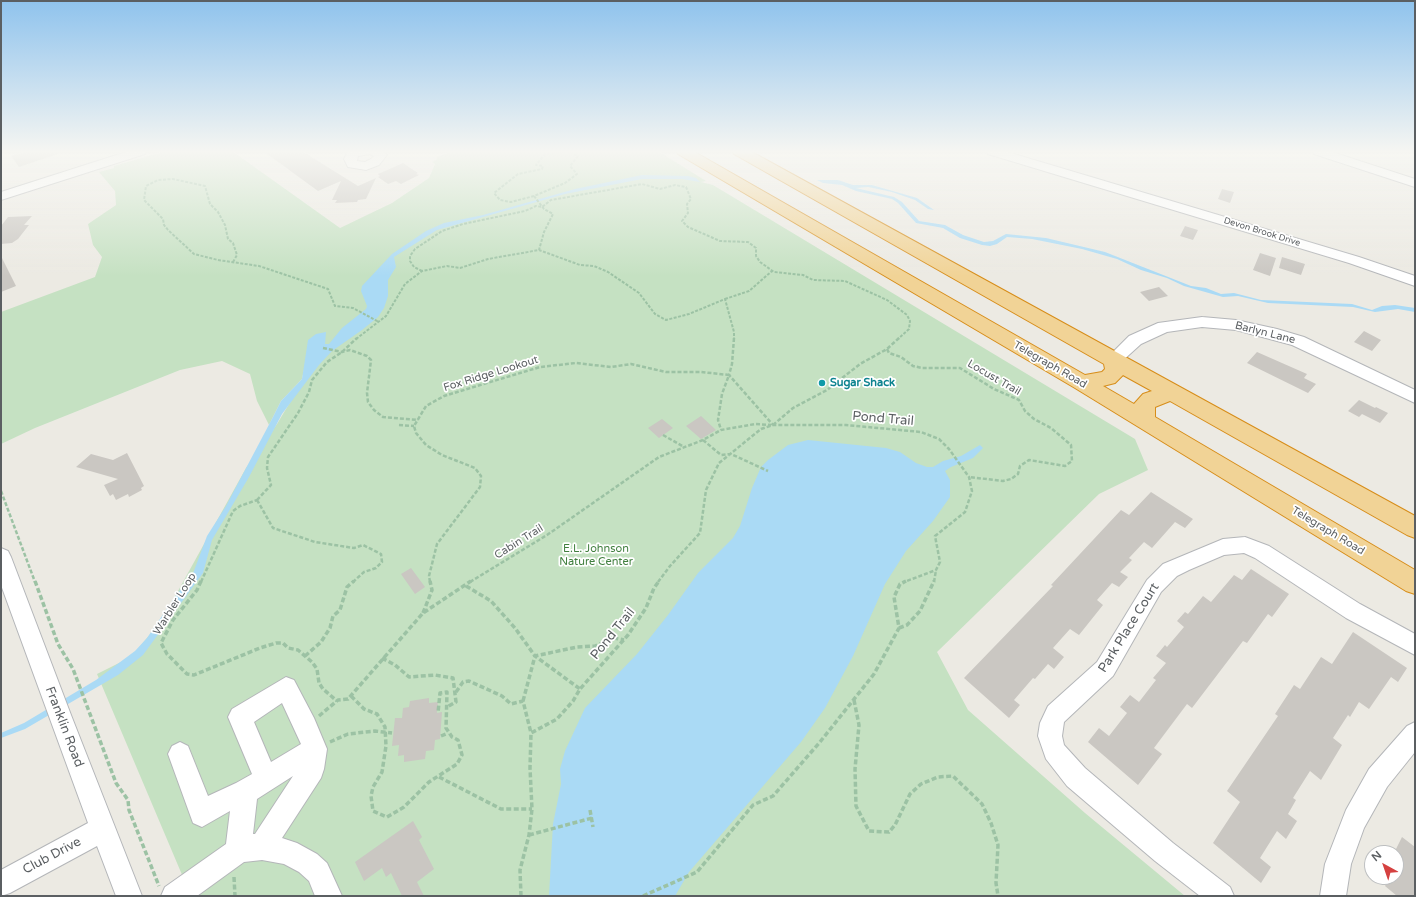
<!DOCTYPE html>
<style>
body{margin:0}
#map{position:relative;width:1416px;height:897px;overflow:hidden;background:#eceae3;font-family:"Varela Round",sans-serif}
canvas{display:block}
.frame{position:absolute;inset:0;border:2px solid #5b5f62;pointer-events:none}
.north{position:absolute;left:1364px;top:845px;width:40px;height:40px;box-sizing:border-box;background:#fff;border:1px solid #bdbfc0;border-radius:50%;rotate:320deg;font-size:11px;font-weight:700;line-height:16px;text-align:center;color:#5b5f62}
.north::after{content:'';display:block;margin:auto;width:14px;height:18px;background:#d54140;clip-path:polygon(50% 0,100% 100%,50% 72%,0 100%)}
</style>
<div id="map">
<canvas width="1416" height="897"></canvas>
<div class="frame"></div>
<div class="north">N</div>
</div>
<script>
const g = document.querySelector('canvas').getContext('2d');
g.lineJoin = 'round';
function fill(path, color) { g.fillStyle = color; g.fill(path, 'evenodd'); }
const toPath = rows => new Path2D(rows.map(r => 'M' + r).join(''));
function strokePath(path, color, width, dash) { g.strokeStyle = color; g.lineWidth = width; g.lineCap = dash ? 'butt' : 'round'; g.setLineDash(dash || []); g.stroke(path); }
function label(font, color, halo, rows, align = 'center') {
  g.font = font + ' "Varela Round",sans-serif'; g.lineWidth = 3.5; g.setLineDash([]); g.textBaseline = 'middle'; g.strokeStyle = halo; g.fillStyle = color; for (const [text, x, y, turn = 0] of rows) {
    g.save(); g.translate(x, y); g.rotate((+turn || 0) * Math.PI / 180); g.textAlign = isNaN(turn) ? turn : align; if (halo) g.strokeText(text, 0, 0); g.fillText(text, 0, 0); g.restore();
  }
}
fill(toPath([
 [165,151,232,151,340,228,392,203,429,178,435,164,432,162,436,160,437,157,453,151,658,151,706,181,701,182,713,185,1135,439,1148,470,1099,494,937,652,968,710,1085,813,1185,896,191,896,97,674,131,657,162,620,246,468,277,424,325,344,324,338,307,346,307,356,302,379,281,401,269,425,257,401,250,374,222,361,180,370,35,428,1,444,1,312,95,277,102,257,93,245,88,224,116,205,115,191,99,172,114,168,114,166]
]), '#c5e1c2');
fill(toPath([
 [642,175,688,176,696,178,700,182,682,179,642,179,565,194,437,230,394,257,396,267,388,280,388,296,384,308,378,317,362,330,332,351,319,365,282,414,249,477,212,540,203,573,143,655,118,675,25,729,1,738,1,733,24,723,96,680,135,651,147,638,177,594,192,576,207,536,226,506,273,417,281,401,302,379,308,340,316,334,326,332,325,344,329,344,342,328,366,309,367,306,361,291,362,286,392,254,426,231,444,223,483,215,575,189],
 [817,180,838,180,853,185,872,185,917,198,934,210,928,209,915,200,892,192,868,187,856,188,894,197,902,202,919,221,945,225,963,235,984,242,993,241,1006,234,1046,238,1105,252,1191,286,1206,288,1221,294,1234,293,1261,300,1352,304,1372,310,1382,306,1395,305,1415,308,1415,312,1398,309,1375,312,1353,307,1268,303,1238,296,1223,297,1184,286,1167,278,1141,270,1117,259,1082,249,1032,239,1007,237,997,244,990,246,982,245,960,238,943,228,916,223,898,203,892,199,856,191,842,185,823,183],
 [808,440,886,448,900,452,916,463,927,467,933,467,943,461,961,456,980,445,983,448,973,458,951,467,945,471,950,480,950,497,933,521,906,551,885,584,853,656,825,708,801,742,689,872,675,896,549,896,553,824,561,784,560,769,565,751,585,708,637,654,668,615,698,573,733,538,740,526,752,488,761,467,768,460,788,445]
]), '#aadaf5');
fill(toPath([
 [28,151,60,151,61,153,19,167,11,156],
 [263,151,302,151,358,186,376,178,366,199,358,200,357,202,335,203,337,200,332,200,341,181,318,191],
 [403,163,418,173,416,174,419,175,401,184,396,181,388,184,378,177,380,176,378,174],
 [1222,189,1234,192,1230,203,1218,199],
 [32,216,24,225,29,225,18,239,12,243,1,244,1,226,8,217],
 [1185,226,1198,230,1193,240,1180,236],
 [1260,253,1276,258,1270,276,1253,270],
 [1,256,16,286,1,292],
 [1282,257,1305,264,1301,275,1279,268],
 [1159,287,1168,296,1149,301,1140,292],
 [1364,331,1381,340,1372,351,1354,342],
 [1257,352,1307,374,1304,378,1316,384,1308,393,1247,363],
 [1359,400,1375,408,1376,407,1388,413,1380,423,1362,414,1359,417,1348,411],
 [701,416,716,430,701,439,686,426],
 [662,419,673,428,659,438,648,428],
 [127,453,144,486,141,488,142,490,129,497,128,494,116,500,113,494,110,496,104,485,118,479,76,467,91,454,113,460],
 [1151,492,1193,519,1185,528,1175,522,1152,548,1144,542,1129,558,1132,560,1120,572,1128,577,1119,587,1112,583,1097,600,1103,605,1079,635,1070,629,1053,648,1064,657,1054,669,1048,664,1035,679,1033,678,1014,700,1020,705,1009,718,964,678,1053,586,1051,585,1121,510,1129,515],
 [411,568,425,587,415,594,401,574],
 [1251,569,1289,594,1272,617,1268,614,1247,643,1243,641,1192,708,1187,704,1154,748,1162,754,1138,785,1088,742,1099,728,1109,736,1127,713,1120,707,1130,695,1139,702,1156,680,1153,678,1166,663,1156,656,1165,645,1167,647,1184,627,1177,621,1185,612,1188,614,1203,596,1211,602,1234,575,1242,580],
 [1353,632,1407,668,1398,682,1391,677,1369,709,1359,702,1350,717,1348,715,1333,738,1342,745,1321,780,1310,771,1293,798,1296,800,1288,814,1297,821,1286,839,1277,831,1260,858,1271,867,1261,883,1213,843,1240,802,1227,791,1278,716,1275,714,1294,685,1300,689,1321,657,1332,664],
 [429,698,429,703,438,702,437,713,442,712,440,739,435,740,434,750,426,751,425,759,404,762,404,755,398,756,399,745,392,746,395,718,402,718,403,708,409,707,410,701],
 [413,821,422,837,419,840,434,869,417,882,424,896,402,896,391,873,386,877,382,868,364,881,355,862],
 [1402,837,1415,847,1415,896,1397,896,1385,886,1390,877,1396,877,1396,849]
]), '#cac7c2');
const minor = toPath([
 [129,151,147,151,145,154,1,200,1,192,129,151],
 [348,151,382,151,387,155,379,165,366,170,348,167,344,159,348,151],
 [370,154,374,156,371,159,365,162,357,161,358,156,370,154],
 [986,151,1004,151,1359,257,1415,276,1415,286,1349,263,988,154,986,151],
 [1312,151,1329,151,1415,179,1415,187,1314,154,1312,151],
 [1202,317,1236,320,1277,329,1304,337,1415,390,1415,403,1292,345,1236,330,1202,327,1167,332,1141,344,1120,363,1114,365,1108,363,1106,359,1129,336,1158,323,1202,317],
 [1245,537,1269,546,1360,604,1415,634,1415,655,1346,618,1255,558,1244,553,1224,555,1189,570,1177,576,1161,592,1113,676,1064,722,1062,736,1064,745,1085,768,1173,843,1230,887,1234,896,1200,896,1155,861,1067,786,1046,759,1038,736,1040,723,1048,706,1097,662,1147,580,1163,564,1223,539,1245,537],
 [1,548,8,551,11,557,71,715,142,896,116,896,97,846,10,893,1,896,1,870,88,823,1,585,1,548],
 [286,677,294,680,314,718,327,749,324,769,321,778,282,838,297,843,317,854,327,863,342,896,315,896,309,881,299,872,284,864,262,860,244,862,197,896,161,896,165,887,226,844,230,811,202,827,193,823,168,754,172,746,180,742,188,746,208,796,236,783,252,774,228,717,232,709,286,677],
 [282,703,301,744,271,762,254,722,282,703],
 [293,776,255,834,253,834,257,799,293,776],
 [1415,722,1415,752,1387,787,1364,828,1351,864,1346,896,1320,896,1325,864,1346,810,1369,769,1407,726,1415,722]
]);
const highway = toPath([
 [676,151,693,151,1085,375,1102,372,1105,369,1104,364,734,154,732,151,750,151,1415,516,1415,538,1407,535,1170,401,1155,407,1155,417,1415,570,1415,594,1406,591,1075,388,678,154,676,151],
 [1123,375,1152,391,1143,394,1134,404,1103,386,1115,383,1123,375]
]);
strokePath(minor, '#b4b6b9', 2);
strokePath(highway, '#d78d19', 2);
strokePath(toPath([
 [568,151,545,154,536,165,543,166,542,169,518,174,494,193,500,200,511,202,534,196,565,183,577,174,570,166,578,156,569,151],
 [534,196,544,209,553,214,544,232,539,250],
 [233,262,237,255,233,243,228,239,225,225,218,212,210,204,205,186,173,179,158,180,146,186,144,200,163,219,164,225,168,230,194,254,218,260,259,266,328,289,335,306,353,308,379,322],
 [422,271,414,267,410,261,410,256,415,249,442,231,463,224,525,211,536,206,542,207,551,200,642,184,660,189,675,185,686,187,691,199,687,204,688,213,682,221,688,227,720,241,748,242,756,248,756,256,760,262,774,272,803,275,813,280,845,281,887,300,907,315,910,321,909,329,898,339],
 [725,299,749,291,772,271],
 [356,339,386,316,405,284,422,271,447,266,460,268,488,259,539,250,580,265,594,266,608,272,639,293,655,314,666,320,689,314,725,299,734,332,734,339]
]), '#9cc2a4', 2, [3, 1.5]);
strokePath(toPath([
 [734,338,732,364,729,375,773,425],
 [323,348,342,352,350,350,367,356,371,360,367,393,368,402,374,410,383,417,418,420],
 [887,349,889,353,901,357,913,366,922,368,960,368,994,389,1019,400,1025,411,1034,419,1051,428,1071,445,1072,461,1065,466,1029,460,1020,466,1018,474,1011,479,1003,481,969,477],
 [399,425,414,426],
 [773,425,793,408,827,390,860,364,887,349,899,338],
 [663,435,684,447],
 [703,440,721,455,731,454,768,471],
 [1,491,35,582],
 [257,500,271,485,267,468,268,457,298,413,309,392,312,380,327,362,342,352,357,338],
 [257,500,273,528,315,542,354,548,363,545,381,554,382,562,376,568,364,572,353,582],
 [201,582,233,511,240,506,257,500],
 [430,582,429,576,437,544,480,487,481,476,475,468,442,455,426,445,416,433,414,426,426,406,444,396,540,367,576,363,611,367,631,364,666,372,701,372,729,375,722,394,718,420,721,430],
 [470,582,547,535,659,457,703,440,721,430,755,424,771,425],
 [658,582,670,566,700,533,706,490,719,463,761,429,773,425,846,425,921,432,939,439,949,449,969,477,972,491,965,512,935,536,940,562,936,570,904,582],
 [934,582,936,570]
]), '#9cc2a4', 2.5, [4, 2]);
strokePath(toPath([
 [35,581,58,644,73,669,116,783,128,800,129,810,159,886],
 [201,581,197,590,173,620,161,643,167,654,187,674,194,675,260,648,276,643,283,643,288,648,298,650,312,662,317,669,319,683,323,689,337,701],
 [466,586,491,601,515,628,535,656,580,689],
 [423,613,432,590,430,581],
 [899,628,907,625,920,611,934,581],
 [305,656,321,642,330,628,333,616,340,610,347,587,354,581],
 [382,658,395,665,409,677,435,675,453,678,456,702,447,707],
 [456,692,463,682,469,681,502,696,511,704,523,701,531,733],
 [351,696,364,709,377,714,385,727,386,746,382,772,373,787,371,796,373,811,387,817,404,807,429,782,457,764,462,755,458,740,452,737,446,728,447,692,440,693,438,713],
 [854,700,859,725,855,769,856,806,869,831,889,832,895,825,910,794,921,784,938,777,953,776,982,804,991,823,998,845,996,883,998,896],
 [523,701,535,656,577,647,595,646,614,638,624,640],
 [319,716,338,700,348,699,423,613,471,581],
 [441,736,448,733],
 [330,742,348,734,375,731,392,733],
 [439,777,501,809,532,809],
 [590,810,593,827],
 [529,835,592,818],
 [234,877,235,896],
 [521,896,520,870,529,835,532,809,530,768,531,733,557,719,573,701,580,689,628,635,646,608,654,588,659,581],
 [643,896,697,872,753,805,773,796,820,742,874,674,899,628,894,597,900,584,906,581]
]), '#9cc2a4', 3.5, [5, 2.5]);
fill(minor, '#fff');
fill(highway, '#f1d396');
const sky = g.createLinearGradient(0, 0, 0, 276);
sky.addColorStop(0, '#8fc3ed');
sky.addColorStop(0.55, '#f6f6f2');
sky.addColorStop(1, '#f6f6f200');
g.fillStyle = sky;
g.fillRect(0, 0, 1416, 276);
for (const [x, y, r, color] of [
 [822,383,4,"#0f9aa8"]
]) { const dot = new Path2D(); dot.arc(x, y, r, 0, 2 * Math.PI); g.fillStyle = color; g.fill(dot); strokePath(dot, '#fff', 1.5); }
label('9px', '#5b5f62', '#fff', [
 ["Devon Brook Drive",1262,232,17]
]);
label('11px', '#5b5f62', '#fff', [
 ["Barlyn Lane",1265,333,14],
 ["Telegraph Road",1050,365,30],
 ["Fox Ridge Lookout",491,374,-17],
 ["Locust Trail",994,378,30],
 ["Telegraph Road",1328,531,31],
 ["Cabin Trail",519,542,-32],
 ["Warbler Loop",175,604,-58]
]);
label('bold 11px', '#0d838f', '#fff', [
 ["Sugar Shack",830,383]
], 'left');
label('11px', '#407f3e', '#fff', [
 ["E.L. Johnson",596,549],
 ["Nature Center",596,562]
]);
label('13px', '#5b5f62', '#fff', [
 ["Pond Trail",883,419,5],
 ["Park Place Court",1129,628,-58],
 ["Pond Trail",613,634,-51],
 ["Franklin Road",64,727,69],
 ["Club Drive",52,856,-28]
]);
</script>
